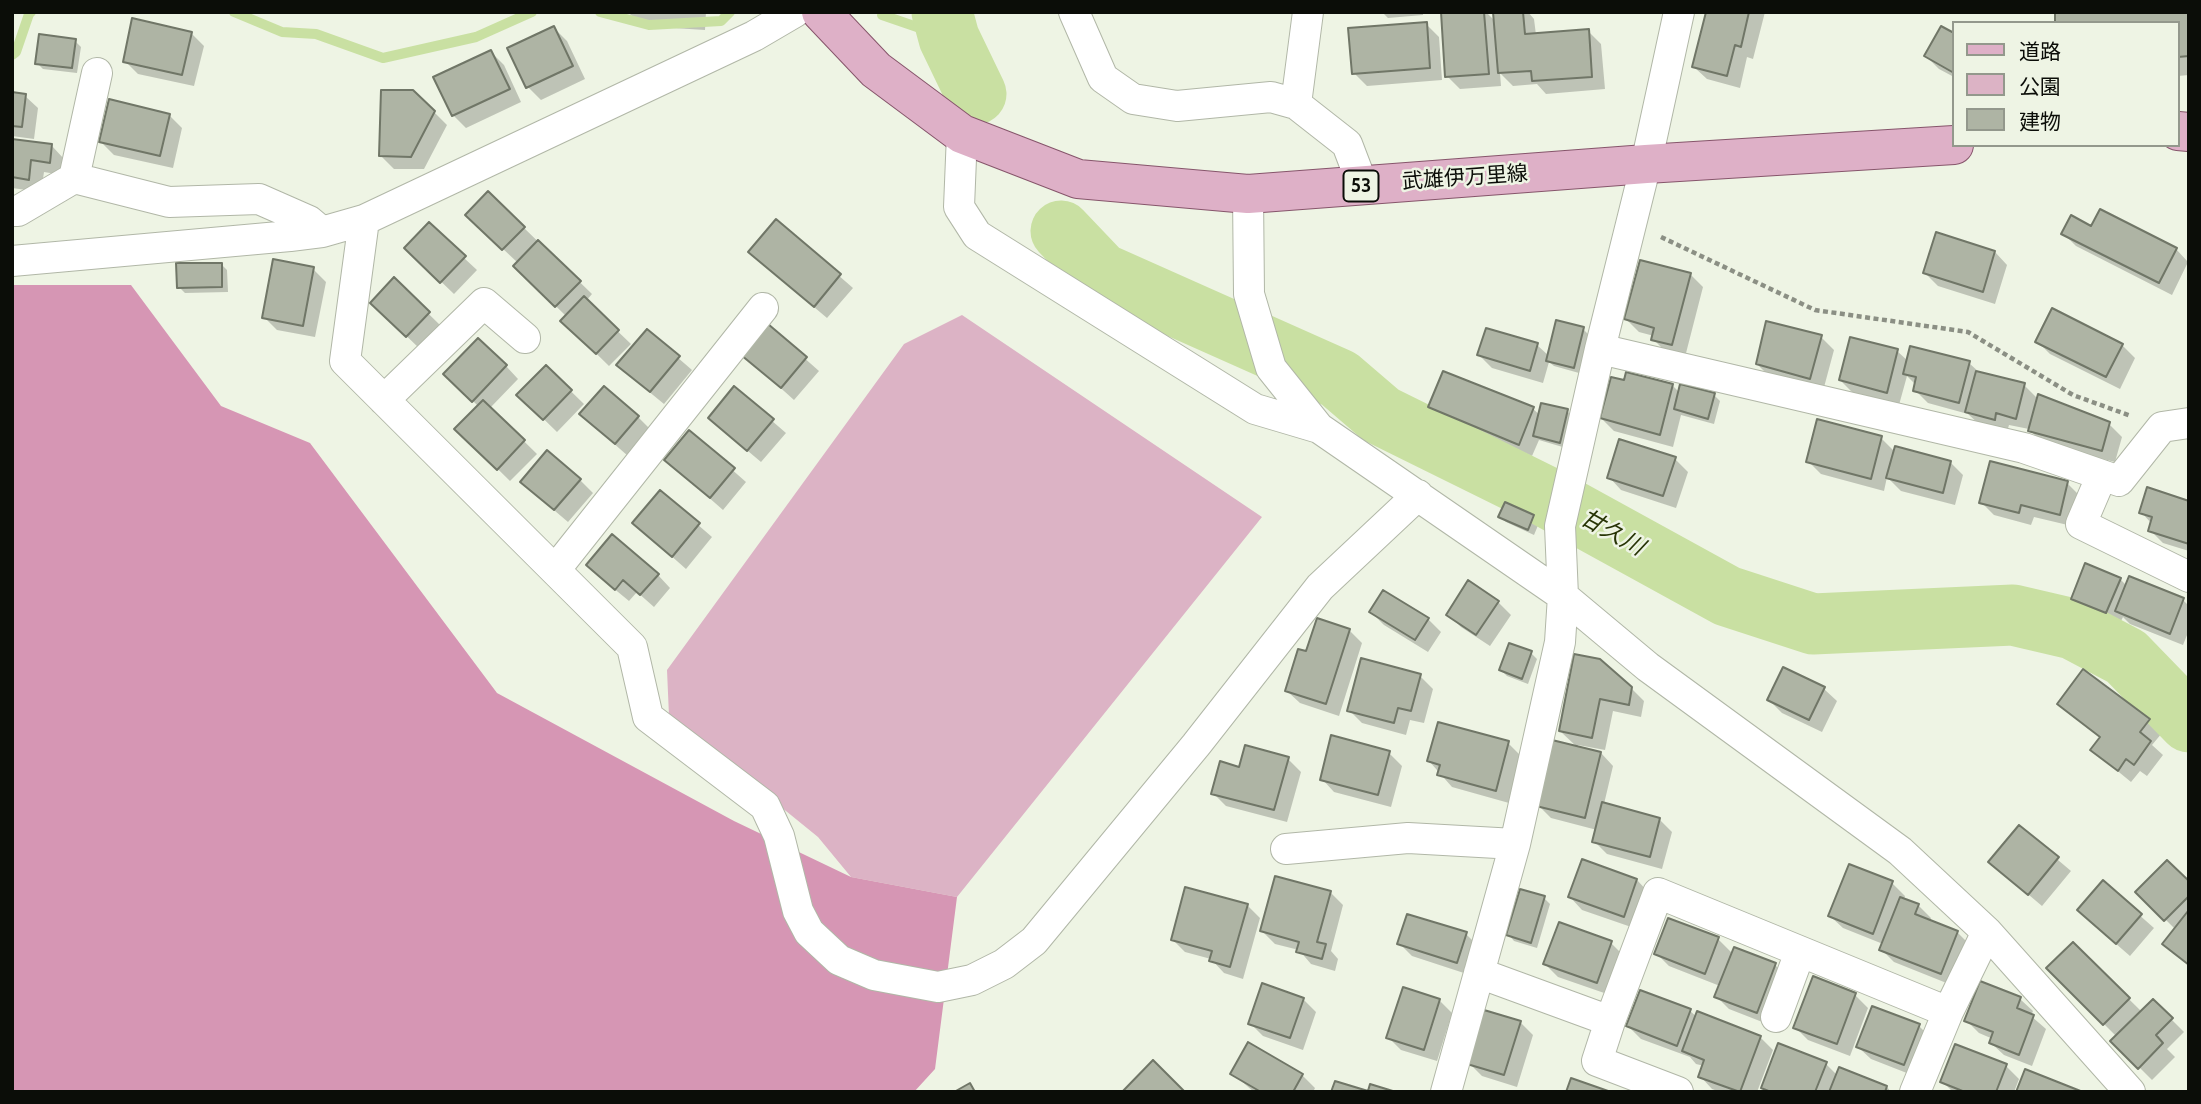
<!DOCTYPE html>
<meta charset="utf-8">
<style>
body{margin:0}
#map{position:relative;width:2201px;height:1104px;overflow:hidden;background:#eef4e4;font-family:Cabin,"Noto Sans JP",sans-serif}
canvas{display:block}
.frame{position:absolute;inset:0;border:14px solid #0b0d08;pointer-events:none}
.legend{position:absolute;left:1952px;top:21px;width:228px;height:126px;box-sizing:border-box;background:#eef4e4;border:2px solid #93988c;margin:0;padding:9px 12px;list-style:none;font-size:21px;color:#0b0d08}
.legend li{display:flex;align-items:center;gap:14px;height:35px}
.legend b{width:35px;border:2px solid #93988c}
</style>
<div id="map">
<canvas width="2201" height="1104"></canvas>
<div class="frame"></div>
<ul class="legend">
<li><b style="height:9px;background:#deb0c7"></b>道路</li>
<li><b style="height:19px;background:#dcb3c5"></b>公園</li>
<li><b style="height:19px;background:#aeb4a4"></b>建物</li>
</ul>
</div>
<script>
const g = document.querySelector('canvas').getContext('2d');
g.lineJoin = 'round';
function fill(path, color) { g.fillStyle = color; g.fill(path, 'evenodd'); }
const toPath = rows => new Path2D(rows.map(r => 'M' + r).join(''));
function strokePath(path, color, width, dash) { g.strokeStyle = color; g.lineWidth = width; g.lineCap = dash ? 'butt' : 'round'; g.setLineDash(dash || []); g.stroke(path); }
function label(font, color, halo, rows, align = 'center') {
  g.font = font + ' Cabin,"Noto Sans JP",sans-serif'; g.lineWidth = 5; g.setLineDash([]); g.textBaseline = 'middle'; g.strokeStyle = halo; g.fillStyle = color; for (const [text, x, y, turn = 0] of rows) {
    g.save(); g.translate(x, y); g.rotate((+turn || 0) * Math.PI / 180); g.textAlign = isNaN(turn) ? turn : align; if (halo) g.strokeText(text, 0, 0); g.fillText(text, 0, 0); g.restore();
  }
}
fill(toPath([
 [962,315,1262,517,957,897,851,877,818,837,669,716,667,670,904,344]
]), '#dcb3c5');
fill(toPath([
 [12,285,131,285,221,406,310,443,497,693,734,821,851,877,957,897,935,1069,914,1092,12,1092]
]), '#d696b4');
fill(toPath([
 [628,12,706,12,705,30,642,26],
 [1382,12,1423,12,1423,15,1388,18],
 [1442,12,1486,12,1496,22,1495,12,1528,12,1534,19,1536,35,1588,31,1601,44,1605,89,1546,94,1537,84,1513,86,1500,73,1501,86,1460,89,1447,76],
 [1708,12,1765,12,1753,59,1747,57,1740,88,1707,79,1694,67],
 [2189,12,2189,75,2178,76,2178,23],
 [1426,24,1439,37,1442,80,1367,86,1354,73],
 [554,28,567,41,585,79,541,100,528,87],
 [1942,28,1954,35,1954,77,1939,69,1926,56],
 [191,33,204,46,194,86,138,74,125,61],
 [75,41,81,47,77,73,43,69,37,63],
 [491,52,504,65,521,102,466,128,453,115],
 [12,94,25,96,38,108,34,139,12,136],
 [434,112,447,125,424,169,394,169,381,156],
 [169,115,182,128,173,168,114,155,101,142],
 [12,141,52,146,64,159,62,175,44,172,41,192,12,188],
 [488,193,592,294,586,301,631,344,609,366,563,321,567,317,515,266,518,263,467,215],
 [776,221,853,288,827,318,763,264],
 [2092,228,2176,249,2188,262,2172,295,2076,246,2064,234],
 [406,248,464,258,477,270,454,294],
 [1995,252,2007,265,1995,304,1938,286,1925,273],
 [221,264,227,270,228,292,185,293,179,287],
 [313,269,326,282,315,337,277,330,264,317],
 [1690,274,1703,287,1685,357,1666,352,1653,339,1654,336,1639,332,1626,319],
 [394,280,441,326,419,348,372,303],
 [2053,310,2122,345,2135,358,2120,389,2050,354,2037,341],
 [768,326,819,371,794,400,744,355],
 [1583,329,1589,335,1579,373,1554,366,1549,362,1543,383,1492,368,1479,355,1537,345,1549,356],
 [647,331,692,370,664,404,631,377],
 [1821,337,1834,350,1823,391,1770,377,1757,364],
 [1897,351,1908,361,1969,363,1980,373,2024,385,2038,399,2109,424,2122,437,2115,462,2043,444,2029,429,2009,425,2007,432,1980,425,1968,414,1928,403,1915,390,1916,385,1907,376,1899,405,1853,393,1840,380],
 [506,366,518,379,490,408,537,454,510,481,457,429,479,407,446,374],
 [546,367,584,404,557,432,519,395],
 [1444,373,1533,409,1540,415,1567,411,1573,417,1566,448,1539,440,1532,456,1443,420,1430,407],
 [1673,386,1680,393,1714,395,1720,401,1714,424,1681,415,1673,447,1614,431,1601,418],
 [735,389,786,433,761,462,723,430],
 [638,417,651,430,628,456,595,427],
 [689,432,746,482,723,510,666,460],
 [1881,438,1895,452,1950,462,1963,475,1955,505,1901,491,1887,477,1884,491,1821,474,1808,461],
 [1675,459,1688,472,1676,508,1621,490,1609,477],
 [580,480,593,493,568,522,535,494],
 [2067,483,2080,496,2072,526,2034,517,2031,525,1994,515,1981,502],
 [660,492,712,537,686,569,634,523],
 [2189,502,2189,551,2163,543,2150,530,2152,524,2141,512],
 [1506,504,1533,517,1539,523,1534,535,1506,522,1500,516],
 [658,575,670,588,654,607,637,592,629,601,601,578],
 [2120,579,2127,586,2183,600,2189,606,2189,630,2183,645,2130,624,2123,617,2119,625,2085,611,2073,598],
 [1498,602,1511,615,1490,646,1461,627,1448,614],
 [1371,612,1428,619,1441,632,1428,652,1384,625],
 [1349,630,1362,643,1339,716,1300,703,1287,691,1307,654],
 [1531,653,1537,659,1528,684,1507,676,1501,670],
 [1576,656,1631,688,1644,701,1641,717,1613,711,1605,750,1578,745,1577,747,1560,731],
 [1420,676,1433,689,1424,723,1410,720,1406,735,1362,723,1349,710],
 [1824,689,1837,701,1822,732,1782,713,1769,700],
 [2059,704,2149,720,2162,733,2152,745,2163,755,2147,776,2140,771,2131,782,2092,750,2101,738],
 [1508,743,1521,756,1509,803,1452,787,1429,761],
 [1389,753,1402,766,1391,807,1334,792,1322,779],
 [1601,753,1613,766,1604,804,1659,819,1672,832,1662,869,1607,854,1594,841,1597,830,1551,818,1538,805],
 [1288,759,1301,772,1287,822,1226,806,1213,793,1240,769],
 [2019,827,2071,871,2042,906,1990,862],
 [1583,862,1637,880,1649,893,1637,929,1582,910,1570,897],
 [1850,866,1892,883,1905,896,1904,900,1918,905,1931,918,1930,922,1957,932,1970,945,1954,986,1894,962,1881,949,1883,944,1843,928,1830,916],
 [2103,883,2154,928,2130,956,2092,923],
 [2189,884,2189,966,2165,944,2176,930,2138,892],
 [1330,892,1343,905,1331,951,1338,959,1335,971,1311,964,1299,950,1275,944,1262,931],
 [1544,898,1550,904,1537,948,1514,941,1508,934],
 [1247,905,1260,918,1243,979,1224,973,1211,959,1185,952,1173,940],
 [1466,934,1479,947,1470,975,1412,956,1399,943],
 [1718,939,1733,954,1735,949,1775,965,1788,978,1770,1025,1729,1009,1717,997,1720,986,1669,966,1656,953],
 [1611,943,1624,956,1610,995,1558,977,1545,964],
 [2073,944,2142,1012,2153,1001,2184,1032,2167,1049,2175,1057,2152,1080,2113,1041,2117,1037,2048,968],
 [1814,978,1855,995,1868,1008,1850,1056,1808,1040,1795,1027],
 [1303,999,1316,1012,1303,1050,1263,1036,1250,1023],
 [2020,999,2033,1011,2031,1016,2046,1029,2032,1066,2004,1055,1991,1043,1993,1039,1979,1033,1966,1020],
 [1439,1000,1452,1013,1437,1061,1401,1050,1388,1037],
 [1690,1011,1697,1017,1760,1037,1773,1050,1757,1092,1720,1092,1712,1089,1700,1076,1704,1066,1696,1064,1690,1057,1641,1039,1628,1026],
 [1520,1022,1533,1035,1517,1087,1482,1076,1469,1063],
 [1919,1026,1932,1039,1917,1077,1871,1059,1858,1047],
 [1826,1064,1837,1075,1887,1087,1891,1092,1767,1092,1763,1087],
 [2006,1066,2019,1079,2014,1092,1953,1092,1942,1081],
 [1232,1073,1302,1075,1315,1088,1313,1092,1254,1092]
]), '#0003');
strokePath(toPath([
 [234,12,282,32,316,34,383,58,476,37,532,12],
 [600,12,649,25,721,21,730,12],
 [882,15,949,38],
 [12,55,16,52,29,14,31,12]
]), '#c9e0a2', 10);
strokePath(toPath([
 [942,12,949,38,976,94],
 [1061,231,1101,273,1339,379,1381,415,1545,496,1727,596,1813,624,2013,615,2073,629,2126,657,2189,722]
]), '#c9e0a2', 61);
const building = toPath([
 [1441,12,1484,12,1489,74,1445,77,1441,12],
 [1493,12,1523,12,1525,34,1589,29,1592,77,1532,81,1531,71,1498,73,1493,12],
 [1706,12,1749,12,1741,47,1735,45,1727,76,1692,67,1706,12],
 [2055,12,2189,12,2189,56,2178,57,2178,23,2055,23,2055,12],
 [132,18,192,32,182,75,123,62,132,18],
 [1427,22,1430,68,1352,74,1348,28,1427,22],
 [554,26,573,66,526,88,507,48,554,26],
 [1941,26,1954,33,1954,73,1924,56,1941,26],
 [39,34,76,39,72,68,35,64,39,34],
 [491,50,510,89,452,116,433,77,491,50],
 [381,90,413,90,435,111,411,157,379,156,381,90],
 [12,92,26,94,22,127,12,126,12,92],
 [109,99,170,114,160,156,99,142,109,99],
 [12,139,52,144,50,163,31,160,29,180,12,177,12,139],
 [488,191,525,227,502,250,465,215,488,191],
 [2100,209,2177,248,2159,283,2061,234,2071,215,2091,226,2100,209],
 [776,219,841,274,814,307,748,252,776,219],
 [429,222,466,256,440,283,404,248,429,222],
 [1936,232,1995,251,1983,292,1923,273,1936,232],
 [538,240,581,281,555,307,513,266,538,240],
 [273,259,314,267,303,326,262,318,273,259],
 [1640,260,1691,273,1672,345,1651,340,1654,328,1624,319,1640,260],
 [176,263,222,263,222,287,177,288,176,263],
 [394,277,430,312,406,337,370,303,394,277],
 [584,296,619,330,596,354,560,321,584,296],
 [2052,308,2123,344,2106,377,2035,342,2052,308],
 [1556,320,1584,327,1574,368,1546,361,1556,320],
 [1766,321,1822,335,1810,379,1756,364,1766,321],
 [768,324,807,357,781,388,741,355,768,324],
 [1486,328,1538,343,1530,371,1477,355,1486,328],
 [647,329,680,356,650,392,616,365,647,329],
 [1850,337,1898,349,1887,393,1839,380,1850,337],
 [478,338,507,365,472,402,443,374,478,338],
 [1910,346,1970,361,1959,403,1913,391,1916,377,1903,374,1910,346],
 [546,365,572,390,543,420,516,395,546,365],
 [1443,371,1534,407,1519,445,1428,407,1443,371],
 [1976,371,2025,383,2016,419,1996,413,1995,420,1965,412,1976,371],
 [1626,372,1673,384,1660,435,1600,418,1611,377,1624,380,1626,372],
 [1680,384,1715,393,1708,419,1674,409,1680,384],
 [604,386,639,416,615,444,579,414,604,386],
 [734,386,774,419,747,451,708,418,734,386],
 [2038,394,2110,422,2102,451,2028,431,2038,394],
 [483,400,525,440,497,470,454,429,483,400],
 [1541,403,1568,409,1560,443,1533,436,1541,403],
 [1817,419,1882,436,1871,479,1806,462,1817,419],
 [689,430,735,468,710,498,664,460,689,430],
 [1619,439,1676,457,1663,496,1607,478,1619,439],
 [1895,446,1951,461,1943,493,1886,478,1895,446],
 [547,450,581,479,554,510,520,482,547,450],
 [1990,461,2068,481,2060,515,2021,505,2019,513,1979,503,1990,461],
 [2147,487,2189,501,2189,544,2148,531,2152,517,2139,513,2147,487],
 [660,490,700,523,672,557,632,523,660,490],
 [1505,502,1534,515,1528,530,1498,517,1505,502],
 [612,534,659,574,640,595,623,580,615,590,586,565,612,534],
 [2085,563,2121,578,2106,613,2071,599,2085,563],
 [2129,576,2184,598,2170,634,2115,611,2129,576],
 [1468,580,1499,601,1476,635,1446,615,1468,580],
 [1383,590,1429,618,1415,640,1369,612,1383,590],
 [1317,618,1350,629,1326,704,1285,691,1298,649,1306,651,1317,618],
 [1509,643,1532,651,1522,679,1499,670,1509,643],
 [1574,654,1600,659,1632,687,1629,705,1600,699,1592,738,1559,731,1574,654],
 [1361,658,1421,674,1411,711,1398,708,1394,723,1347,711,1361,658],
 [1783,667,1825,687,1809,720,1767,700,1783,667],
 [2083,669,2150,719,2140,732,2151,741,2134,765,2126,759,2118,771,2090,750,2100,737,2057,704,2083,669],
 [1438,722,1509,741,1496,791,1437,775,1440,765,1427,761,1438,722],
 [1331,735,1390,751,1378,795,1320,780,1331,735],
 [1552,740,1601,752,1585,818,1536,806,1552,740],
 [1245,745,1289,757,1274,810,1211,794,1220,761,1239,767,1245,745],
 [1602,802,1660,818,1650,857,1592,842,1602,802],
 [2019,825,2059,857,2028,895,1988,862,2019,825],
 [1582,859,1637,879,1624,917,1568,897,1582,859],
 [2167,860,2189,881,2189,896,2164,921,2135,892,2167,860],
 [1849,864,1893,881,1873,934,1828,916,1849,864],
 [1275,876,1331,891,1317,942,1326,944,1322,959,1296,952,1299,942,1260,931,1275,876],
 [2103,880,2142,914,2116,944,2077,910,2103,880],
 [1185,887,1248,904,1230,967,1209,961,1212,951,1171,940,1185,887],
 [1520,889,1545,896,1531,943,1506,935,1520,889],
 [1900,897,1919,904,1915,914,1958,931,1941,974,1879,950,1900,897],
 [2188,911,2189,912,2189,965,2162,944,2188,911],
 [1407,914,1467,932,1457,963,1397,944,1407,914],
 [1668,918,1719,937,1705,974,1654,954,1668,918],
 [1559,922,1612,941,1597,983,1543,964,1559,922],
 [2073,942,2130,998,2103,1025,2046,968,2073,942],
 [1734,947,1776,963,1757,1013,1714,997,1734,947],
 [1813,976,1856,993,1837,1044,1793,1028,1813,976],
 [1980,981,2021,997,2017,1008,2034,1015,2019,1055,1989,1043,1993,1032,1964,1021,1980,981],
 [1262,983,1304,998,1290,1038,1248,1024,1262,983],
 [1403,987,1440,999,1424,1050,1386,1038,1403,987],
 [1640,990,1691,1009,1677,1046,1626,1026,1640,990],
 [2153,999,2173,1018,2156,1035,2163,1043,2138,1069,2110,1041,2153,999],
 [1872,1006,1920,1024,1904,1065,1856,1047,1872,1006],
 [1484,1010,1521,1021,1504,1075,1467,1064,1484,1010],
 [1697,1011,1761,1036,1740,1092,1698,1077,1704,1060,1682,1051,1697,1011],
 [1248,1042,1303,1074,1293,1092,1261,1092,1230,1074,1248,1042],
 [1778,1043,1827,1062,1815,1092,1771,1092,1761,1088,1778,1043],
 [1955,1044,2007,1064,1996,1092,1965,1092,1940,1082,1955,1044],
 [1153,1060,1185,1092,1122,1092,1153,1060],
 [1839,1067,1887,1086,1885,1092,1829,1092,1839,1067],
 [2025,1069,2083,1092,2016,1092,2025,1069],
 [1571,1078,1611,1092,1566,1092,1571,1078],
 [1335,1081,1368,1091,1370,1084,1396,1092,1331,1092,1335,1081],
 [970,1083,975,1092,954,1092,970,1083]
]);
fill(building, '#aeb4a4');
strokePath(building, '#707667', 2);
const street = toPath([
 [1074,12,1103,78,1133,99,1177,106,1271,97,1296,104,1347,144,1363,186],
 [1296,104,1308,12],
 [962,134,959,207,977,235,1255,409,1319,428],
 [74,178,97,73],
 [1248,194,1249,294,1271,368,1319,428,1563,596,1648,667,1900,851,1987,932,2130,1092],
 [12,211,18,211,74,178,169,202,259,199,309,221,322,232],
 [364,220,345,361,632,647,648,717,765,806,779,836,798,911,809,932,839,960,874,975,938,987,972,980,1004,964,1034,941,1196,745,1320,587,1418,495],
 [12,261,290,236,322,232,364,220,754,36,795,12],
 [1600,349,2024,448,2119,481,2162,427,2189,423],
 [384,400,484,303,525,338],
 [2102,475,2081,524,2189,577],
 [555,570,763,308],
 [1286,849,1408,838,1515,844],
 [1479,973,1610,1021,1658,893,1948,1012],
 [1776,1017,1800,952],
 [1610,1021,1597,1061,1678,1092],
 [1446,1092,1515,844,1560,642,1563,596,1560,526,1600,349,1646,164,1679,12],
 [1915,1092,1948,1012,1987,932]
]);
const primary = toPath([
 [821,12,876,70,962,134,1078,179,1248,194,1646,164,1954,145],
 [2178,131,2189,132]
]);
strokePath(street, '#b1b7a7', 32);
strokePath(primary, '#86556b', 40);
strokePath(toPath([
 [1661,237,1815,310,1968,332,2073,395,2131,416]
]), '#8b8f84', 4.5, [5, 3.5]);
strokePath(street, '#fff', 30);
strokePath(primary, '#deb0c7', 38);
for (const [x, y, w] of [
 [1361,186,35]
]) { const box = new Path2D(); box.roundRect(x - w / 2, y - 15.5, w, 31, 5); g.fillStyle = '#eef4e4'; g.fill(box); strokePath(box, '#0b0d08', 2); }
label('bold 19px', '#0b0d08', null, [
 ["53",1361,186]
]);
label('21px', '#0b0d08', '#eef4e4', [
 ["武雄伊万里線",1465,178,-4]
]);
label('italic 23px', '#273405', '#eef4e4', [
 ["甘久川",1612,533,29]
]);
</script>
